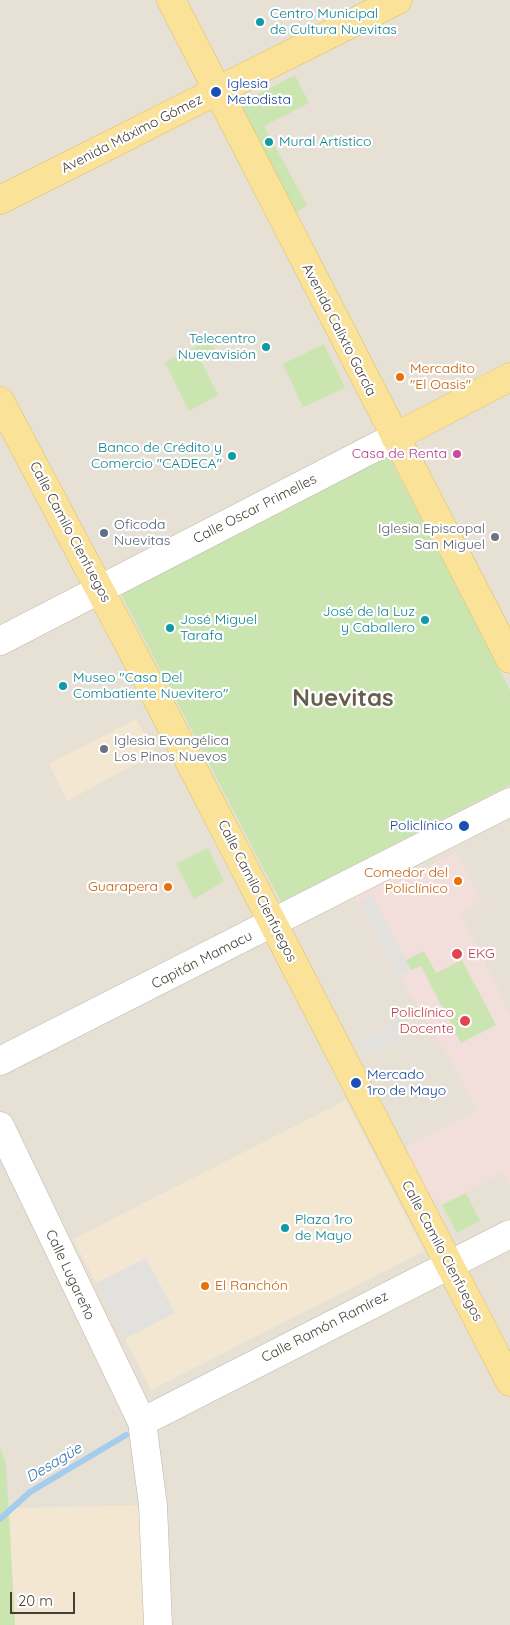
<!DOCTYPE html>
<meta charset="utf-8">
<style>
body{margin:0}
#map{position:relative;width:510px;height:1625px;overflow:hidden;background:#f2efe6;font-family:Quicksand,sans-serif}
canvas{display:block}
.scale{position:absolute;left:10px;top:1592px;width:65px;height:22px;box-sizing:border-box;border:2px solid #453f36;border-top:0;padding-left:6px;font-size:15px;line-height:18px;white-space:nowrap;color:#453f36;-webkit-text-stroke:4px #fff;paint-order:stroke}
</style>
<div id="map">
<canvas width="510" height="1625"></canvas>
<div class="scale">20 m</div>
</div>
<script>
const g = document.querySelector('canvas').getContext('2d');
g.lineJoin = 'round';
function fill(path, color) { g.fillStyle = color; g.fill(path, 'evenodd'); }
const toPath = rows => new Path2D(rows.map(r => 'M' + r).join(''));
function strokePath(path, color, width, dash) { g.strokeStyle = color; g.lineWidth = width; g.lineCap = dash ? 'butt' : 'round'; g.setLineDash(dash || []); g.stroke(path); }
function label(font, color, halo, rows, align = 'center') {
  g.font = font + ' Quicksand,sans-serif'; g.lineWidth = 4.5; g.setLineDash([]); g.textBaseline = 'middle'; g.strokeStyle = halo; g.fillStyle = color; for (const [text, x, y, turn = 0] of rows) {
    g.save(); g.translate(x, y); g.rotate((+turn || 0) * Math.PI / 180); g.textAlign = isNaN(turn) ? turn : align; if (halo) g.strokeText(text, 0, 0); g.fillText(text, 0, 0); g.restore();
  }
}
fill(toPath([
 [0,0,510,0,510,1625,0,1625]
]), '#e6e1d4');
fill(toPath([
 [136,719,156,753,67,801,49,764],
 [346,1100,424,1251,151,1390,73,1239],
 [153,1505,158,1625,15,1625,9,1508]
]), '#f3e7d2');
fill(toPath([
 [456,852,482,900,461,912,510,1014,510,1185,504,1173,442,1205,438,1198,419,1206,391,1154,477,1111,453,1065,399,977,348,886,408,855,417,872]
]), '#f2deda');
fill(toPath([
 [295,75,309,103,264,126,307,205,294,214,235,106],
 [210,340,215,349,199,357,218,395,189,411,165,362],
 [324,344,345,388,303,407,283,364],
 [388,455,510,690,510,785,281,902,120,592],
 [208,848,224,881,194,899,176,864],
 [424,951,436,973,462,960,496,1025,461,1043,421,966,411,970,406,960],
 [466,1193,480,1221,457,1233,442,1205],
 [0,1447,6,1464,15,1625,0,1625]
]), '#cbe5b0');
fill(toPath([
 [372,895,411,970,399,977,359,901],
 [401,1020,408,1034,366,1057,359,1041],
 [146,1258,175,1313,125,1339,96,1283]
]), '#e3e1de');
strokePath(toPath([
 [0,1519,30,1492,126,1435]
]), '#a4cced', 6);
const minor = toPath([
 [0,641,395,437],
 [0,1061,510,802],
 [0,1126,142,1422,153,1505,158,1625],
 [142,1422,510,1234]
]);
const major = toPath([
 [171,0,510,659],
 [0,200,398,0],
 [0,401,138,662,510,1382],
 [395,437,510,377]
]);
strokePath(minor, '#bdb7a9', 29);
strokePath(major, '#dec068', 29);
strokePath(minor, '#fff', 28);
strokePath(major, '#fae298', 28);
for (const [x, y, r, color] of [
 [260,22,5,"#0f9aa8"],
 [216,92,6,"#1a4fb4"],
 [269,142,5,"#0f9aa8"],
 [266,347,5,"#0f9aa8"],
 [400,377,5,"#e8710a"],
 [457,454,5,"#d1479c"],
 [232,456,5,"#0f9aa8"],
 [104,533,5,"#5c6f8a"],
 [495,537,5,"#6b7280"],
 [425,620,5,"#0f9aa8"],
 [170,628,5,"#0f9aa8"],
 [63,686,5,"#0f9aa8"],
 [104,749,5,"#6b7280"],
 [464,826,6,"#1a4fb4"],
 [458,881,5,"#e8710a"],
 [168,887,5,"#e8710a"],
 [457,954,6,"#e0444e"],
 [465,1021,6,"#e0444e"],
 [356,1083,6,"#1a4fb4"],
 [285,1228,5,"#0f9aa8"],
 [205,1286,5,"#e8710a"]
]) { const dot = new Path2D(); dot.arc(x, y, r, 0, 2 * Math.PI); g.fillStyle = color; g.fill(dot); strokePath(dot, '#fff', 2); }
label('14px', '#0d838f', '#fff', [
 ["Centro Municipal",270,14],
 ["de Cultura Nuevitas",270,30],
 ["Mural Artístico",279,142],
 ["Telecentro",256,339,"right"],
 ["Nuevavisión",256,355,"right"],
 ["Banco de Crédito y",222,448,"right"],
 ["Comercio \"CADECA\"",222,464,"right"],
 ["José de la Luz",415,612,"right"],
 ["y Caballero",415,628,"right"],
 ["José Miguel",180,620],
 ["Tarafa",180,636],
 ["Museo \"Casa Del",73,678],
 ["Combatiente Nuevitero\"",73,694],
 ["Plaza 1ro",295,1220],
 ["de Mayo",295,1236]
], 'left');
label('14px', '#164399', '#fff', [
 ["Iglesia",227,84],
 ["Metodista",227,100],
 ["Policlínico",453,826,"right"],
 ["Mercado",367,1075],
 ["1ro de Mayo",367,1091]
], 'left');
label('14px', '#453f36', '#fff', [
 ["Avenida Máximo Gómez",132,134,-27],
 ["Avenida Calixto García",339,330,63],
 ["Calle Oscar Primelles",255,509,-27],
 ["Calle Camilo Cienfuegos",70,532,62],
 ["Calle Camilo Cienfuegos",257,891,63],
 ["Capitán Mamacu",202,960,-27],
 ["Calle Camilo Cienfuegos",442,1251,62],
 ["Calle Lugareño",70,1275,65],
 ["Calle Ramón Ramírez",325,1327,-27]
]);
label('14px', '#c56008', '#fff', [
 ["Mercadito",410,369],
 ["\"El Oasis\"",410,385],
 ["Comedor del",448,873,"right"],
 ["Policlínico",448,889,"right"],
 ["Guarapera",158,887,"right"],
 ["El Ranchón",215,1286]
], 'left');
label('14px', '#b23c85', '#fff', [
 ["Casa de Renta",447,454]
], 'right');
label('14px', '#4e5e75', '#fff', [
 ["Oficoda",114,525],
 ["Nuevitas",114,541]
], 'left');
label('14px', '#5b616d', '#fff', [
 ["Iglesia Episcopal",485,529],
 ["San Miguel",485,545],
 ["Iglesia Evangélica",114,741,"left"],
 ["Los Pinos Nuevos",114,757,"left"]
], 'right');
label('14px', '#be3a42', '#fff', [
 ["EKG",468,954],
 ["Policlínico",454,1013,"right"],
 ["Docente",454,1029,"right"]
], 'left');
label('italic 15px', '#3474ac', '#fff', [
 ["Desagüe",54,1463,-31]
]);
label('bold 24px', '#675e4d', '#fff', [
 ["Nuevitas",343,699]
]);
</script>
